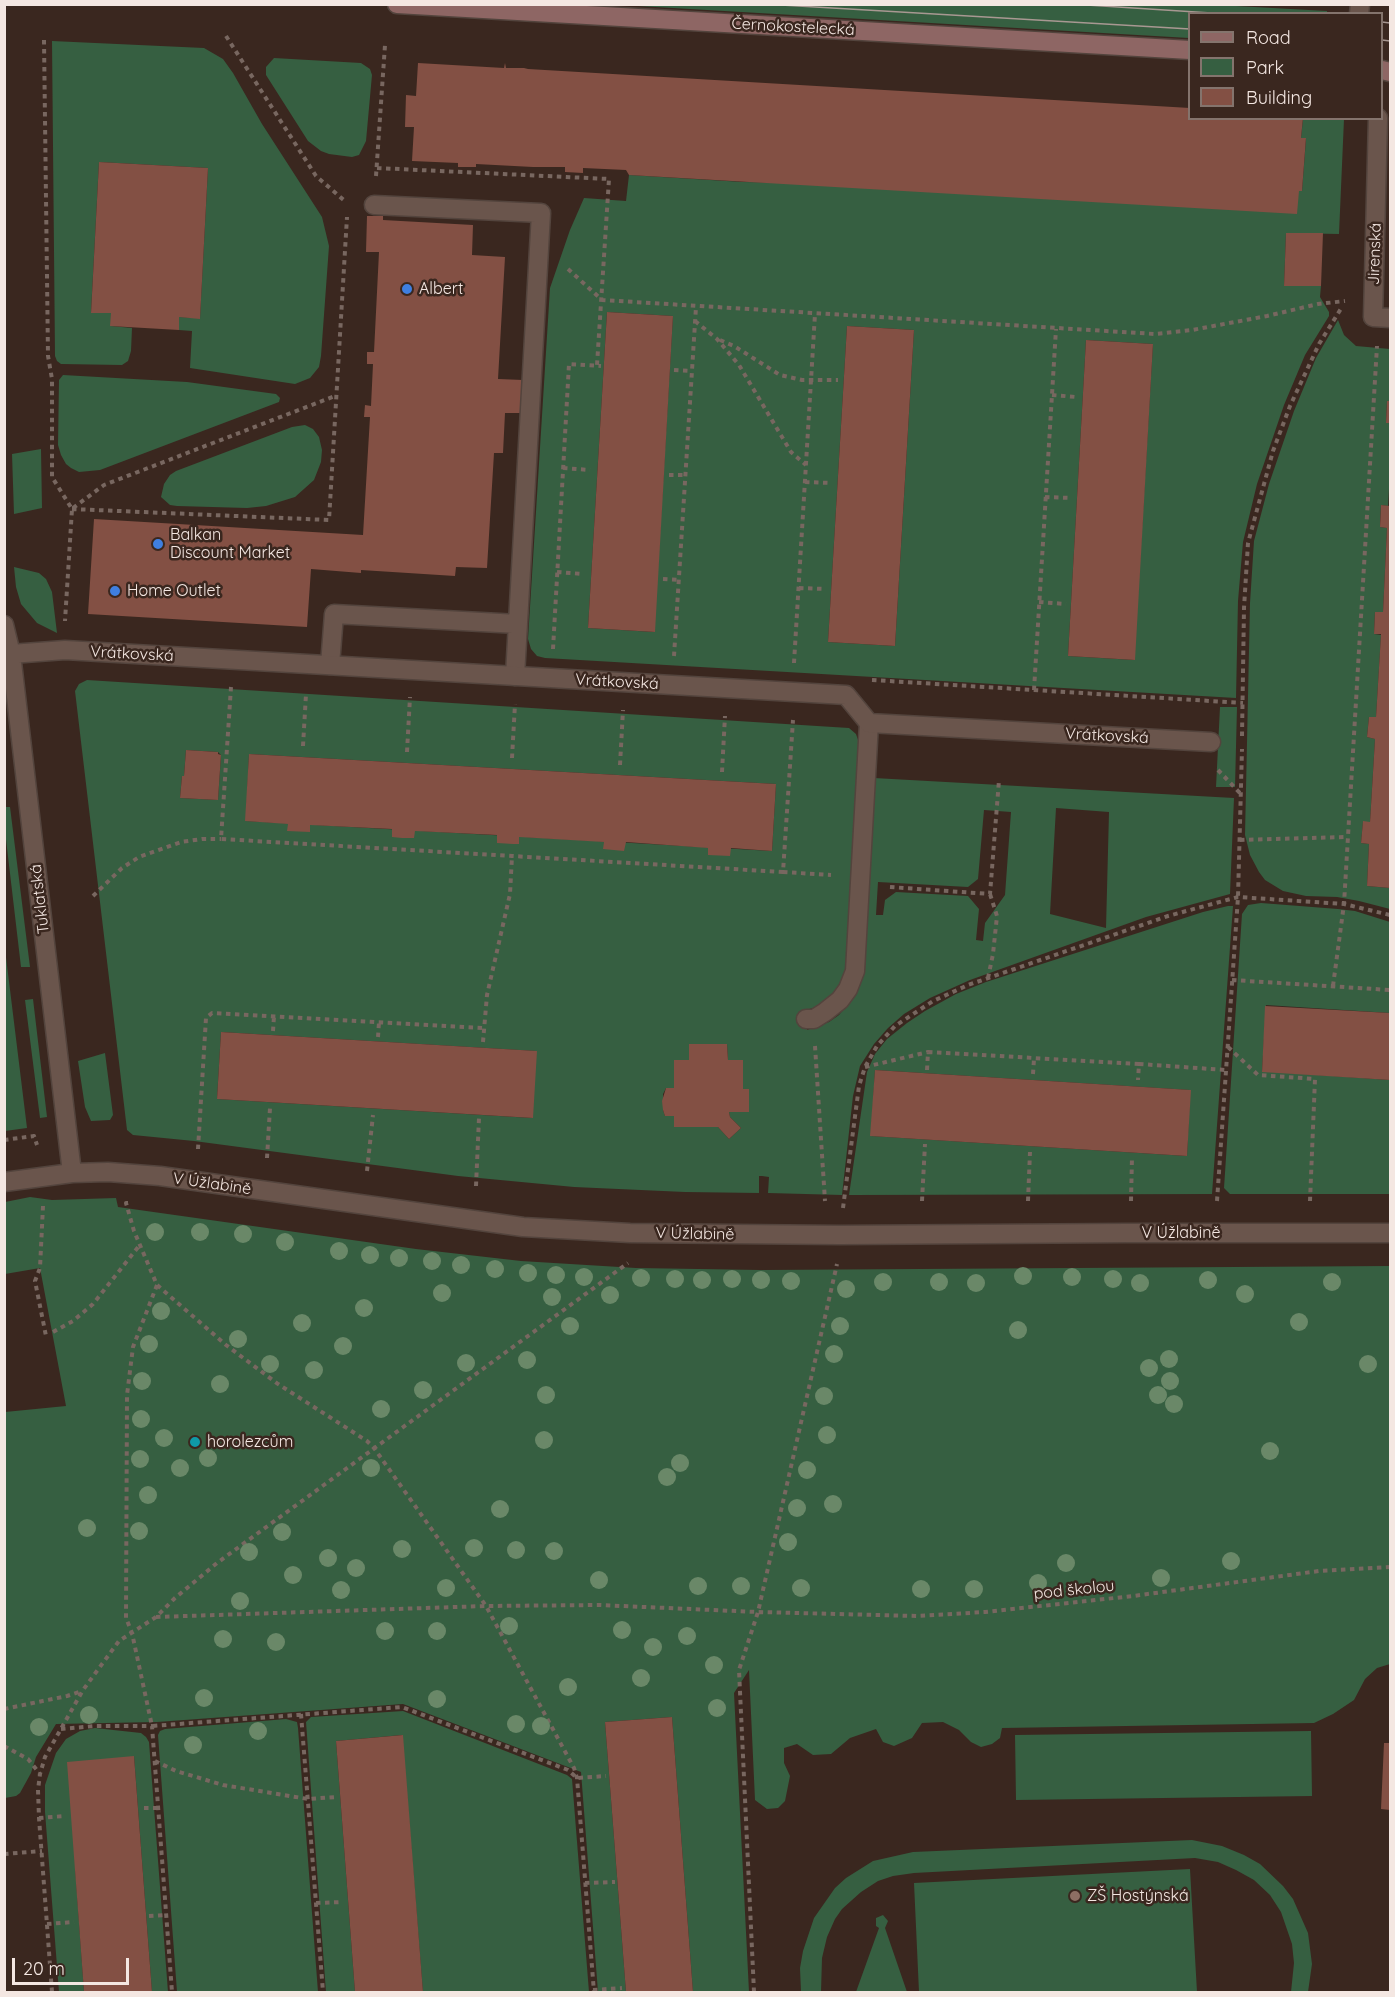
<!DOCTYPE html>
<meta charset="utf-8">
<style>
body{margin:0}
#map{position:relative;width:1395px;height:1997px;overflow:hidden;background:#3a271f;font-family:Quicksand,sans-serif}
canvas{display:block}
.frame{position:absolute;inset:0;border:6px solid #f4e7e2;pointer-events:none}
.legend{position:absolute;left:1188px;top:12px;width:195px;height:108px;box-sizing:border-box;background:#3a271f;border:2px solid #84746d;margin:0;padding:8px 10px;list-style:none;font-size:18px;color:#f4e7e2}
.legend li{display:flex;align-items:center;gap:12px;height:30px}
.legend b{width:30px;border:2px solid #84746d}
.scale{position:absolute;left:12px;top:1958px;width:117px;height:27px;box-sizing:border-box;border:3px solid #f4e7e2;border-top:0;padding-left:8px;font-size:18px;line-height:21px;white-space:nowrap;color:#f4e7e2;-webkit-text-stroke:4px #3a271f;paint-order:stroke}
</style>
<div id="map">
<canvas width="1395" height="1997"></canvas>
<div class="frame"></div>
<ul class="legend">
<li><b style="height:8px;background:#8e6664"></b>Road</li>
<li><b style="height:16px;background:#365f41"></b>Park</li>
<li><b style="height:16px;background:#835044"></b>Building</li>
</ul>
<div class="scale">20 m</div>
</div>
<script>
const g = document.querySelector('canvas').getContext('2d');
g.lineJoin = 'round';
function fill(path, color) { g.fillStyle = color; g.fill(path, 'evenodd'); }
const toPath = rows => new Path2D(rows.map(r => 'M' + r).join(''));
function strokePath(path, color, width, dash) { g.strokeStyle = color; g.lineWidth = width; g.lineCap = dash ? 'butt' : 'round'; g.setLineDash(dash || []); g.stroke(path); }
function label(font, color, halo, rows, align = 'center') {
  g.font = font + ' Quicksand,sans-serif'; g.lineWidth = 5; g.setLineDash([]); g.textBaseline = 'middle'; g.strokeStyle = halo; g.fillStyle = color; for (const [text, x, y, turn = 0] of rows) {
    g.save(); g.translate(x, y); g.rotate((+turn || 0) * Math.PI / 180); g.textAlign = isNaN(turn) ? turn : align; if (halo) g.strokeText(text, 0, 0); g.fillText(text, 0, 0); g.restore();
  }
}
fill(toPath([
 [1218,5,1327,11,1327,13,1190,14,1189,38,621,5],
 [52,41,204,48,223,59,233,73,262,124,322,217,329,246,321,356,319,367,310,378,295,384,190,368,192,331,179,330,179,317,200,318,208,168,99,162,91,312,111,313,111,326,132,328,131,351,128,361,122,365,61,364,57,361,55,356],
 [274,58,361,63,370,69,372,75,366,141,359,155,352,157,329,154,321,151,308,141,266,75,266,67],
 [1303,119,1344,119,1339,234,1286,233,1284,286,1321,286,1320,297,1329,312,1329,316,1305,355,1284,405,1257,484,1243,542,1238,601,1236,698,545,658,537,656,531,649,528,639,550,288,570,230,584,198,626,201,629,175,743,182,1302,191,1306,139,1301,138],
 [607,312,673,316,654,632,588,628],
 [847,326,914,330,895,646,828,642],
 [1086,340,1153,344,1134,660,1068,656],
 [1338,320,1344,335,1356,346,1390,349,1390,401,1387,401,1386,422,1390,423,1390,472,1388,506,1381,505,1380,522,1380,527,1387,528,1383,612,1375,612,1374,634,1381,635,1376,717,1369,717,1367,737,1375,739,1370,822,1363,822,1361,843,1369,844,1367,886,1390,888,1390,909,1359,901,1337,897,1306,896,1283,891,1265,880,1259,872,1250,855,1245,835,1250,603,1254,541,1269,484,1294,411,1316,358],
 [63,375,187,382,276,394,280,398,279,402,100,470,79,472,71,468,66,464,61,455,58,445,59,380],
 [305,425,313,429,319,437,322,450,321,462,314,480,295,497,266,506,247,508,177,506,170,505,161,497,164,484,170,475,176,471,292,427],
 [41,449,42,508,14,514,12,454],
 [14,567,39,573,46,579,52,592,57,633,37,623,21,604,16,587],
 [87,680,849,728,856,734,859,743,848,963,843,980,830,999,820,1006,806,1010,807,1030,829,1022,839,1015,853,998,874,778,1234,798,1230,894,1146,917,970,980,930,998,904,1014,888,1028,874,1044,860,1066,853,1096,842,1195,768,1193,769,1177,762,1176,759,1176,759,1193,685,1192,574,1187,458,1176,194,1141,133,1135,127,1130,75,691,79,684],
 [186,750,218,752,221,755,218,800,180,798,182,776,184,776],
 [249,754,776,784,772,851,246,821],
 [1056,808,1109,812,1106,928,1050,914],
 [984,810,1011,812,1005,895,985,923,983,941,976,940,979,909,968,896,896,892,885,900,883,915,876,915,878,882,968,887,978,879],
 [221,1032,536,1051,532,1118,217,1099],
 [689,1044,727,1044,728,1060,743,1060,743,1089,749,1089,749,1112,729,1112,730,1117,741,1128,729,1139,718,1127,675,1127,674,1116,665,1116,663,1110,663,1094,666,1088,674,1088,674,1060,689,1060],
 [1220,707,1237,707,1235,787,1216,787],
 [5,807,10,807,30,967,21,967,5,831],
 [1261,903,1338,909,1355,911,1390,922,1390,1013,1266,1005,1262,1071,1390,1080,1390,1194,1230,1194,1224,1188,1242,914,1248,905],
 [1228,906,1233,906,1212,1194,849,1195,867,1072,875,1054,887,1039,907,1023,925,1011,956,994,986,982,1203,912],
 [875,1070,1190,1090,1187,1156,871,1136],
 [5,949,27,1128,5,1131,4,1131],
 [33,999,47,1117,40,1118,25,1000],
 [105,1053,113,1115,110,1120,91,1121,85,1107,78,1061],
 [30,1197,52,1200,116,1198,118,1207,416,1249,521,1261,636,1268,761,1270,1390,1266,1390,1664,1377,1668,1365,1679,1354,1700,1333,1714,1314,1723,1002,1728,1000,1738,992,1744,981,1747,971,1742,959,1730,943,1722,922,1723,912,1738,894,1746,883,1742,876,1729,850,1738,831,1754,813,1755,797,1744,784,1748,784,1763,790,1776,785,1801,778,1808,767,1809,755,1800,749,1670,734,1693,749,1992,693,1992,672,1717,605,1722,626,1992,598,1992,581,1772,403,1704,157,1722,56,1724,36,1757,31,1773,20,1793,16,1796,5,1798,5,1412,66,1406,40,1268,5,1274,5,1202],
 [403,1711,567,1775,572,1779,589,1992,423,1992,402,1735,336,1741,355,1992,326,1992,306,1722,311,1717],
 [286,1719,297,1722,298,1728,318,1992,177,1992,158,1735,160,1731,165,1729],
 [95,1728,141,1733,146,1737,149,1742,168,1992,152,1992,134,1756,75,1866,84,1992,59,1992,45,1812,45,1785,56,1753,66,1739,80,1731],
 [1311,1731,1312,1796,1016,1800,1015,1735],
 [1192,1840,1222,1846,1244,1855,1260,1864,1283,1886,1293,1899,1308,1933,1312,1964,1308,1992,1291,1992,1294,1963,1292,1944,1281,1912,1270,1895,1254,1880,1236,1870,1218,1862,1195,1858,914,1873,893,1876,878,1881,861,1892,842,1909,835,1919,827,1937,822,1958,821,1992,801,1992,800,1968,803,1951,814,1918,835,1888,846,1878,873,1861,913,1852],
 [1190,1869,1197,1992,919,1992,914,1883],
 [883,1915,888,1921,885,1928,907,1992,856,1992,879,1928,876,1926,876,1918]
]), '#365f41');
fill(toPath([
 [418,63,504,68,505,63,506,68,524,68,528,69,1190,108,1190,118,1303,118,1301,138,1306,138,1302,191,1299,191,1297,214,629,175,626,170,583,168,583,173,565,172,565,167,533,167,476,164,476,167,458,167,458,163,412,161,414,127,405,127,406,95,416,96],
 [99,162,208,168,200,319,179,317,179,330,110,326,111,313,91,313],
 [367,216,383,216,383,220,473,225,472,255,505,257,498,379,523,380,520,413,505,413,503,453,494,453,487,568,456,567,455,576,361,570,361,573,311,569,307,627,88,614,94,519,363,535,370,417,364,417,365,405,371,406,373,364,367,364,367,352,374,352,379,252,366,252],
 [1286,233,1323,233,1321,286,1284,286],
 [607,312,673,316,655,632,588,628],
 [847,326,914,330,895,646,828,642],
 [1086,340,1153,344,1135,660,1068,656],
 [1387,401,1390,401,1390,423,1386,423],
 [1381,505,1390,506,1390,888,1367,886,1369,844,1361,843,1363,821,1370,822,1375,739,1367,737,1369,717,1376,717,1381,634,1374,634,1375,612,1383,612,1387,528,1380,527],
 [186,750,218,752,218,754,221,755,218,800,180,798,182,776,184,776],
 [249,754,776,784,772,851,731,848,730,856,708,855,708,848,626,842,624,851,603,849,604,842,519,837,519,844,513,844,497,843,497,835,415,831,414,838,402,838,392,837,392,829,310,825,310,832,287,831,288,824,245,821],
 [1265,1006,1390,1013,1390,1080,1262,1072],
 [221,1032,537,1051,533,1118,217,1099],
 [689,1044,727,1044,728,1060,743,1060,743,1089,749,1089,749,1112,729,1112,730,1117,741,1128,729,1139,718,1127,674,1127,674,1116,665,1116,663,1110,662,1101,666,1088,674,1088,674,1060,689,1060],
 [875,1070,1191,1090,1187,1156,870,1136],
 [672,1717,693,1992,626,1992,605,1722],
 [403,1735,423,1992,355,1992,336,1741],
 [1384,1743,1390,1743,1390,1810,1381,1809],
 [134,1756,152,1992,84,1992,67,1762]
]), '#835044');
const lane = toPath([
 [374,205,541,213,515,676],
 [330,665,334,614,518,624],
 [806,1019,814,1019,825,1012,840,1000,848,989,855,971,869,723]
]);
const street = toPath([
 [1359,14,1360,4],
 [1378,118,1373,317,1390,318],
 [4,625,11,654,72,1173],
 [11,654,65,650,846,695,869,723,1211,742],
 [4,1182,72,1173,108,1172,160,1176,523,1227,630,1233,840,1235,1126,1233,1390,1233]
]);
const secondary = toPath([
 [397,4,1190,50],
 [1382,70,1390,72]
]);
strokePath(lane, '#53443d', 21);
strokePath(street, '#53443d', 21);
strokePath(secondary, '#53443d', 21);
strokePath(toPath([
 [226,36,316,176,346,202],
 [44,40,48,356,52,379,52,477,72,509,65,621],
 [377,168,609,179,597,365],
 [376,176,385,45],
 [568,269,602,300,1155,334,1192,330,1267,316,1318,304,1345,301],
 [695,321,717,339,739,365,791,452,806,465],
 [720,340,734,346,780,375,802,380,838,380],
 [674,370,692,371],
 [1052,395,1076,397],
 [563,468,590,470],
 [669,475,685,475],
 [805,482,832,483],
 [1045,497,1071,498],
 [73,508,104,485,335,396],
 [72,509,329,520,347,217],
 [557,572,583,574],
 [663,579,679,580],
 [799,588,826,589],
 [1039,602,1066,604],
 [553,649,569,364,601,366],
 [674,656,696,307],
 [794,663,815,314],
 [872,680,1243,703],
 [231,687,221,839,512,856,783,872,793,720],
 [1034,690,1056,329],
 [1242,736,1244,608,1248,543,1273,451,1290,406,1319,344,1342,307],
 [303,746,306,694],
 [407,752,410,697],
 [512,758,515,704],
 [620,765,623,710],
 [1218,770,1240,793],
 [722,772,725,716],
 [1240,840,1347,837],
 [783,872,831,875],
 [890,887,990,894,999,780],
 [93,896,122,868,139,857,181,842,202,839,221,839],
 [988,978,993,954,997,916,990,894],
 [1232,980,1390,990],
 [1333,986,1344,904,1377,346],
 [273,1031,274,1016],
 [378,1037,379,1022],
 [483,1042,487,995,510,894,512,856],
 [815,1046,825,1201],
 [1228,1047,1258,1075,1315,1079,1310,1201],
 [1139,1064,1226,1070],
 [865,1067,928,1052],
 [927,1070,928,1052,1139,1064,1138,1080],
 [1033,1074,1034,1059],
 [4,1140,34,1136,37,1145],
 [198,1149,206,1018,212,1013,484,1028],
 [267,1158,270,1108],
 [367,1171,373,1115],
 [476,1186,479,1118],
 [922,1201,925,1144],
 [1028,1201,1030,1152],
 [1131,1201,1132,1157],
 [1217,1201,1238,897,1242,749],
 [128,1203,126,1203,134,1231,157,1285,226,1345,278,1384,367,1441,374,1448,486,1606,574,1768,577,1778,594,1992],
 [43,1206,40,1268,35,1281,46,1336],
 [843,1208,859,1086,865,1067,877,1046,895,1026,933,1001,968,985,1113,935,1168,916,1238,897,1344,904,1390,915],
 [157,1285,133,1347,127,1395,126,1618,132,1633,152,1726,402,1707,568,1770,577,1778,606,1776],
 [53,1332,73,1321,93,1304,139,1246],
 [156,1617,486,1606,599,1605,758,1612,917,1616,985,1612,1133,1596,1319,1571,1390,1567],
 [4,1709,67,1696,82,1691],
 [301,1714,323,1992],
 [61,1729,95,1726,152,1726,172,1992],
 [4,1746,28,1759,40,1774],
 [155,1761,176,1771,223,1785,308,1799,336,1797],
 [144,1808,158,1808],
 [39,1818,65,1816],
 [4,1854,42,1851],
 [585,1883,615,1882],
 [316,1903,343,1902],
 [149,1916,167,1915],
 [47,1924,74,1922],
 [593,1990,622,1988],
 [52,1992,39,1818,38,1790,40,1774,45,1757,83,1690,119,1641,156,1617,175,1598,217,1563,628,1263],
 [754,1992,739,1670,758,1612,837,1264]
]), '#786760', 4, [4.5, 4.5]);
strokePath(lane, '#6a554c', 18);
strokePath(street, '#6a554c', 18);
strokePath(secondary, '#8e6664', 18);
strokePath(toPath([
 [764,4,1190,29],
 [1071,4,1227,14],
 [1382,22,1390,23],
 [1382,40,1390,41]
]), '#a89892', 1.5);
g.fillStyle = '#6a8868';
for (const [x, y] of [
 [155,1232],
 [200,1232],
 [243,1234],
 [285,1242],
 [339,1251],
 [370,1255],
 [399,1258],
 [432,1261],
 [461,1265],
 [495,1269],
 [528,1273],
 [556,1275],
 [1023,1276],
 [584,1277],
 [1072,1277],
 [641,1278],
 [675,1279],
 [732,1279],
 [1113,1279],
 [702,1280],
 [761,1280],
 [1208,1280],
 [791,1281],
 [883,1282],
 [939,1282],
 [1332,1282],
 [976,1283],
 [1140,1283],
 [846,1289],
 [442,1293],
 [1245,1294],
 [610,1295],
 [552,1297],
 [364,1308],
 [161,1311],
 [1299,1322],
 [302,1323],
 [570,1326],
 [840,1326],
 [1018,1330],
 [238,1339],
 [149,1344],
 [343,1346],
 [834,1354],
 [1169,1359],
 [527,1360],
 [466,1363],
 [270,1364],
 [1368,1364],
 [1149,1368],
 [314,1370],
 [142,1381],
 [1170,1381],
 [220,1384],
 [423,1390],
 [546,1395],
 [1158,1395],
 [824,1396],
 [1174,1404],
 [381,1409],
 [141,1419],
 [827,1435],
 [164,1438],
 [544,1440],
 [1270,1451],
 [208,1458],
 [140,1459],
 [680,1463],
 [180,1468],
 [371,1468],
 [807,1470],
 [667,1477],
 [148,1495],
 [833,1504],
 [797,1508],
 [500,1509],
 [87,1528],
 [139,1531],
 [282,1532],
 [788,1542],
 [474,1548],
 [402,1549],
 [516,1550],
 [554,1551],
 [249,1552],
 [328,1558],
 [1231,1561],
 [1066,1563],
 [356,1568],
 [293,1575],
 [1161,1578],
 [599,1580],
 [1038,1583],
 [698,1586],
 [741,1586],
 [446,1588],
 [801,1588],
 [921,1589],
 [974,1589],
 [341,1590],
 [240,1601],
 [509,1626],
 [622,1630],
 [385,1631],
 [437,1631],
 [687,1636],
 [223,1639],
 [276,1642],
 [653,1647],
 [714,1665],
 [641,1678],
 [568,1687],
 [204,1698],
 [437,1699],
 [717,1708],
 [89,1715],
 [516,1724],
 [541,1726],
 [39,1727],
 [258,1731],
 [193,1745]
]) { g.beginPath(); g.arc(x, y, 9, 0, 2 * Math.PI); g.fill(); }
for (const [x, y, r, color] of [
 [407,289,6,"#3f7fe0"],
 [158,544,6,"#3f7fe0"],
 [115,591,6,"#3f7fe0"],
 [195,1442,6,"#0f9aa8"],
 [1075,1896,6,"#8d6e63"]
]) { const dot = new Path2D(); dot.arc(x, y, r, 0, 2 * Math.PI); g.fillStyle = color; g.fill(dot); strokePath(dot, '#3a271f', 2); }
label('16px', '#f4e7e2', '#3a271f', [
 ["Černokostelecká",793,27,3],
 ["Jirenská",1375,254,-88],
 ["Vrátkovská",132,654,3],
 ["Vrátkovská",617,682,3],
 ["Vrátkovská",1107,736,3],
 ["Tuklatská",40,899,-97],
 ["V Úžlabině",212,1184,8],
 ["V Úžlabině",1181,1233],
 ["V Úžlabině",695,1234,1],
 ["pod školou",1074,1590,-6]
]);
label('16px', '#f4e7e2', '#3a271f', [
 ["Albert",419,289],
 ["Balkan",170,535],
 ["Discount Market",170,553],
 ["Home Outlet",127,591],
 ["horolezcům",207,1442],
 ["ZŠ Hostýnská",1087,1896]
], 'left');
</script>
